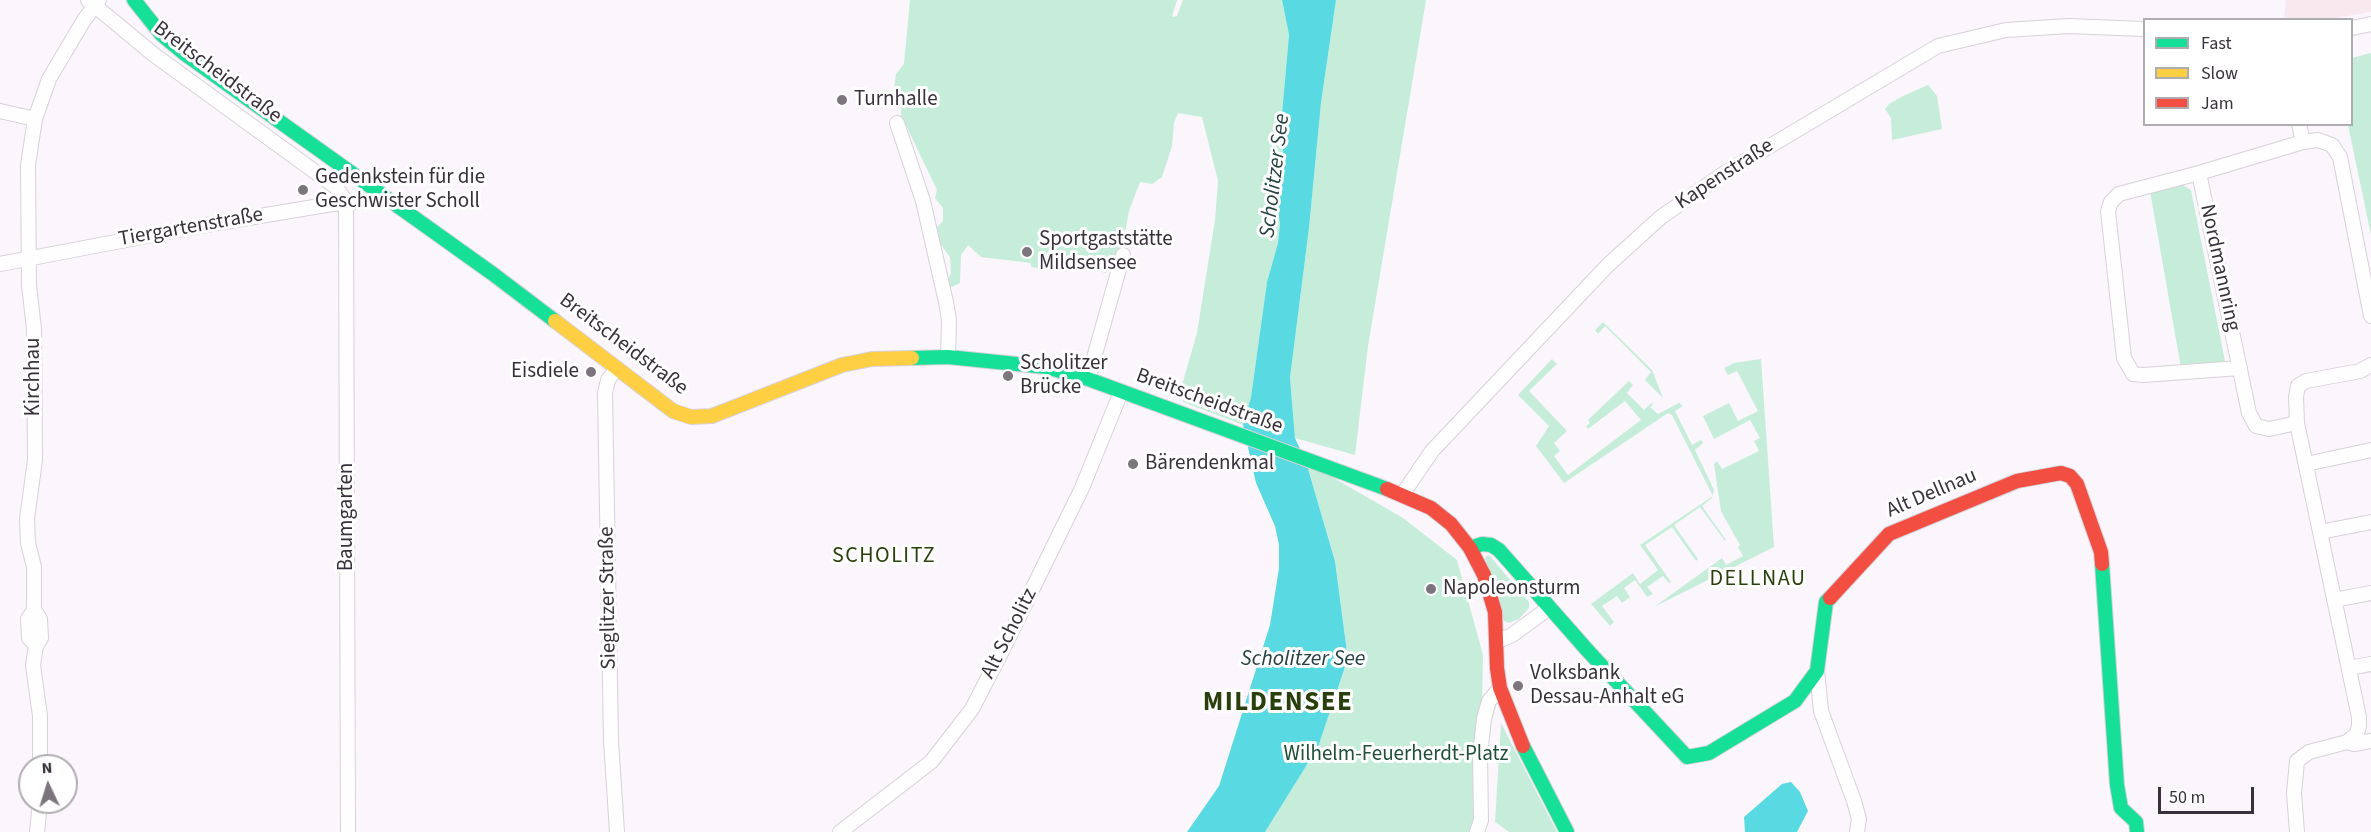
<!DOCTYPE html>
<meta charset="utf-8">
<style>
body{margin:0}
#map{position:relative;width:2371px;height:832px;overflow:hidden;background:#faf6fb;font-family:"Source Sans 3",sans-serif}
canvas{display:block}
.legend{position:absolute;left:2143px;top:18px;width:210px;height:108px;box-sizing:border-box;background:#fff;border:2px solid #afacb0;margin:0;padding:8px 10px;list-style:none;font-size:18px;color:#38303a}
.legend li{display:flex;align-items:center;gap:12px;height:30px}
.legend b{width:30px;border:2px solid #afacb0}
.north{position:absolute;left:18px;top:754px;width:60px;height:60px;box-sizing:border-box;background:#fff;border:2px solid #afacb0;border-radius:50%;rotate:356deg;font-size:16px;font-weight:700;line-height:24px;text-align:center;color:#38303a}
.north::after{content:'';display:block;margin:auto;width:21px;height:27px;background:#7c757e;clip-path:polygon(50% 0,100% 100%,50% 72%,0 100%)}
.scale{position:absolute;left:2158px;top:787px;width:96px;height:27px;box-sizing:border-box;border:3px solid #38303a;border-top:0;padding-left:8px;font-size:18px;line-height:21px;white-space:nowrap;color:#38303a;-webkit-text-stroke:4px #fff;paint-order:stroke}
</style>
<div id="map">
<canvas width="2371" height="832"></canvas>
<ul class="legend">
<li><b style="height:8px;background:#16e098"></b>Fast</li>
<li><b style="height:8px;background:#ffcf43"></b>Slow</li>
<li><b style="height:8px;background:#f24e42"></b>Jam</li>
</ul>
<div class="north">N</div>
<div class="scale">50 m</div>
</div>
<script>
const g = document.querySelector('canvas').getContext('2d');
g.lineJoin = 'round';
function fill(path, color) { g.fillStyle = color; g.fill(path, 'evenodd'); }
const toPath = rows => new Path2D(rows.map(r => 'M' + r).join(''));
function strokePath(path, color, width, dash) { g.strokeStyle = color; g.lineWidth = width; g.lineCap = dash ? 'butt' : 'round'; g.setLineDash(dash || []); g.stroke(path); }
function label(font, color, halo, rows, align = 'center') {
  g.font = font + ' "Source Sans 3",sans-serif'; g.lineWidth = 6; g.setLineDash([]); g.textBaseline = 'middle'; g.strokeStyle = halo; g.fillStyle = color; for (const [text, x, y, turn = 0] of rows) {
    g.save(); g.translate(x, y); g.rotate((+turn || 0) * Math.PI / 180); g.textAlign = isNaN(turn) ? turn : align; if (halo) g.strokeText(text, 0, 0); g.fillText(text, 0, 0); g.restore();
  }
}
fill(toPath([
 [2286,0,2371,0,2371,12,2330,19,2284,19]
]), '#f8e9ef');
fill(toPath([
 [910,0,1177,0,1172,16,1173,17,1177,16,1183,0,1282,0,1289,35,1282,113,1283,158,1278,210,1280,224,1278,243,1267,282,1251,397,1243,425,1183,402,1182,385,1197,333,1215,220,1218,181,1202,117,1178,113,1174,123,1172,146,1162,177,1152,184,1140,182,1129,211,1120,258,1109,263,1106,273,1070,265,1069,272,1031,267,1031,263,981,257,968,245,961,255,960,283,952,287,947,282,951,273,950,257,939,242,936,228,943,221,943,208,935,198,937,190,901,115,901,103,894,87,896,74,904,64],
 [1336,0,1426,0,1368,346,1355,455,1295,438,1290,378,1309,228,1321,103],
 [2371,53,2371,235,2348,125,2352,124,2352,58],
 [1928,85,1937,96,1942,129,1892,140,1891,118,1885,109,1889,104,1905,95],
 [2179,183,2191,190,2225,361,2224,363,2181,368,2150,191],
 [1603,322,1652,370,1663,398,1645,380,1651,372,1605,326,1598,334,1595,330],
 [1552,359,1557,364,1529,391,1567,431,1554,443,1560,451,1554,456,1568,475,1641,420,1625,401,1588,429,1586,426,1590,423,1588,420,1629,381,1633,385,1627,393,1644,410,1651,403,1653,405,1650,407,1658,414,1679,403,1683,406,1675,411,1692,445,1701,440,1703,443,1695,450,1714,490,1712,498,1702,506,1726,540,1725,541,1700,507,1674,525,1698,559,1696,561,1672,527,1645,545,1671,582,1669,583,1663,576,1647,587,1653,594,1647,597,1635,580,1624,588,1630,597,1622,603,1617,596,1602,606,1614,622,1610,626,1591,604,1633,573,1640,584,1658,570,1640,545,1713,496,1672,415,1668,413,1564,483,1536,446,1549,426,1518,395],
 [1761,359,1774,547,1654,607,1722,558,1726,565,1743,556,1738,547,1740,545,1721,511,1714,464,1717,461,1722,469,1759,451,1754,441,1760,438,1750,420,1714,439,1703,416,1729,403,1738,421,1758,411,1737,371,1728,375,1724,368,1734,363],
 [1306,462,1403,518,1457,560,1483,655,1482,706,1474,745,1473,824,1470,832,1265,832,1318,747,1344,670,1347,652,1335,560],
 [1489,555,1529,602,1529,608,1519,619,1509,623,1504,621,1485,557],
 [1501,723,1557,832,1509,832,1495,822]
]), '#c6edd9');
fill(toPath([
 [1282,0,1336,0,1321,103,1309,228,1290,378,1295,438,1306,462,1335,561,1347,652,1344,670,1318,747,1265,832,1187,832,1219,786,1270,625,1279,568,1279,545,1275,526,1256,483,1243,425,1251,397,1267,282,1278,243,1280,224,1278,210,1283,158,1282,113,1289,35],
 [1791,782,1800,792,1808,811,1797,832,1745,832,1744,817,1782,784]
]), '#59dae2');
const street = toPath([
 [88,0,153,54,336,187,346,202,348,832],
 [2352,28,2371,24],
 [0,111,35,119],
 [897,123,923,201,946,302,949,320,948,357],
 [2299,124,2303,142],
 [2199,173,2119,194,2111,202,2108,211,2124,358,2133,374,2143,375,2240,368],
 [0,264,200,226,332,204,367,201,375,198,380,193],
 [617,368,608,380,605,393,611,741,617,832],
 [1088,379,1123,255],
 [2297,423,2269,429,2256,426,2249,413,2199,173,2303,142,2318,140,2332,145,2340,157,2371,316],
 [2306,464,2371,450],
 [1402,495,1432,451,1608,265,1661,217,1723,174,1938,46,2006,30,2069,26,2144,29],
 [2320,532,2371,522],
 [2334,600,2371,593],
 [34,610,40,619,41,638,36,646,33,665,40,716,40,766],
 [1498,641,1512,635,1549,608],
 [36,646,29,638,28,619,34,610,34,567,28,543,27,519,35,460,34,329,29,285,28,165,35,119,49,79,84,20,99,0],
 [2349,668,2371,664],
 [1817,671,1821,711,1854,801,1859,819,1857,832],
 [2347,742,2354,744,2371,741],
 [37,832,40,802],
 [840,832,931,762,972,709,1005,645,1082,488,1121,392],
 [1477,832,1481,820,1480,755,1484,719,1489,701,1500,688],
 [2297,832,2294,793,2297,761,2309,752,2347,742,2357,734,2359,726,2359,717,2297,423,2296,397,2298,386,2306,381,2360,371,2371,365]
]);
const fast = toPath([
 [134,0,161,34,185,54,493,274,555,321],
 [912,358,948,357,1046,367,1088,379,1387,489],
 [1470,548,1482,544,1491,545,1499,550,1588,651,1687,757,1709,753,1795,701,1817,671,1826,602,1830,598],
 [2102,564,2117,785,2121,808,2136,822,2137,832],
 [1523,746,1567,832]
]);
const slow = toPath([
 [555,321,673,411,691,417,712,416,842,365,872,359,912,358]
]);
const jam = toPath([
 [1387,489,1431,508,1451,524,1470,548,1484,575,1495,612,1497,668,1500,688,1523,746],
 [1830,598,1889,534,2017,481,2061,473,2070,476,2077,484,2101,552,2102,564]
]);
strokePath(street, '#d7d1d9', 16);
strokePath(fast, '#d7d1d9', 16);
strokePath(slow, '#d7d1d9', 16);
strokePath(jam, '#d7d1d9', 16);
strokePath(street, '#fefefe', 14);
strokePath(fast, '#16e098', 14);
strokePath(slow, '#ffcf43', 14);
strokePath(jam, '#f24e42', 14);
for (const [x, y, r, color] of [
 [842,100,6,"#7c757e"],
 [303,190,6,"#7c757e"],
 [1027,252,6,"#7c757e"],
 [591,372,6,"#7c757e"],
 [1008,376,6,"#7c757e"],
 [1133,464,6,"#7c757e"],
 [1431,589,6,"#7c757e"],
 [1518,686,6,"#7c757e"]
]) { const dot = new Path2D(); dot.arc(x, y, r, 0, 2 * Math.PI); g.fillStyle = color; g.fill(dot); strokePath(dot, '#fff', 2); }
label('21px', '#38303a', '#fff', [
 ["Breitscheidstraße",217,73,37],
 ["Kapenstraße",1725,175,-33],
 ["Tiergartenstraße",191,228,-10],
 ["Nordmannring",2219,268,78],
 ["Breitscheidstraße",623,345,37],
 ["Kirchhau",34,377,-90],
 ["Breitscheidstraße",1209,402,20],
 ["Alt Dellnau",1932,494,-23],
 ["Baumgarten",347,517,-90],
 ["Sieglitzer Straße",609,598,-91],
 ["Alt Scholitz",1010,634,-63]
]);
label('21px', '#38303a', '#fff', [
 ["Turnhalle",854,100],
 ["Gedenkstein für die",315,178],
 ["Geschwister Scholl",315,202],
 ["Sportgaststätte",1039,240],
 ["Mildsensee",1039,264],
 ["Scholitzer",1020,364],
 ["Brücke",1020,388],
 ["Eisdiele",579,372,"right"],
 ["Bärendenkmal",1145,464],
 ["Napoleonsturm",1443,589],
 ["Volksbank",1530,674],
 ["Dessau-Anhalt eG",1530,698]
], 'left');
label('21px', '#204f39', '#fff', [
 ["Wilhelm-Feuerherdt-Platz",1396,755]
]);
label('italic 22px', '#274143', '#fff', [
 ["Scholitzer See",1276,176,-83],
 ["Scholitzer See",1303,660]
]);
g.letterSpacing = '1.5px';
label('22px', '#293f0c', '#fff', [
 ["SCHOLITZ",884,557],
 ["DELLNAU",1758,580]
]);
g.letterSpacing = '0px';
g.letterSpacing = '1.5px';
label('bold 27px', '#293f0c', '#fff', [
 ["MILDENSEE",1278,704]
]);
g.letterSpacing = '0px';
</script>
